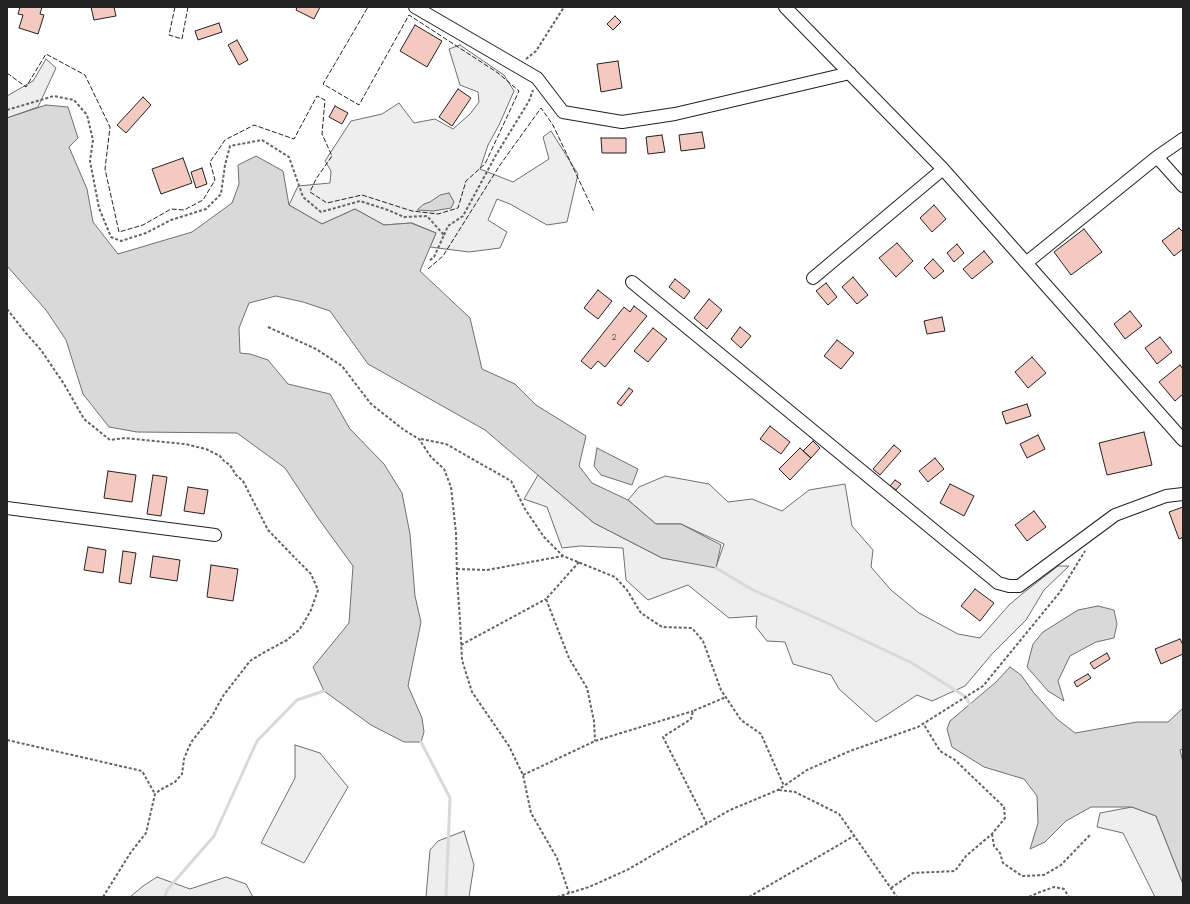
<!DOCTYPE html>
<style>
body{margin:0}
#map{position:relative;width:1190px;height:904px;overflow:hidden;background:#fff;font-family:Manrope,sans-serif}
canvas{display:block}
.frame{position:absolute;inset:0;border:8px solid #222;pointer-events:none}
</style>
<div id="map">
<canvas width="1190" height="904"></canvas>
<div class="frame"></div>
</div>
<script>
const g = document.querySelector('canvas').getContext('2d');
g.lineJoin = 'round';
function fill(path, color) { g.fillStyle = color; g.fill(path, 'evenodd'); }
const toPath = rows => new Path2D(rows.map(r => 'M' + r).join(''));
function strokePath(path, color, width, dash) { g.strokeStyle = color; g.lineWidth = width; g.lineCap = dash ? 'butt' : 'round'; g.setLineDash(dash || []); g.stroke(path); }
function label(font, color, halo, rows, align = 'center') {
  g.font = font + ' Manrope,sans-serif'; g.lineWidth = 3; g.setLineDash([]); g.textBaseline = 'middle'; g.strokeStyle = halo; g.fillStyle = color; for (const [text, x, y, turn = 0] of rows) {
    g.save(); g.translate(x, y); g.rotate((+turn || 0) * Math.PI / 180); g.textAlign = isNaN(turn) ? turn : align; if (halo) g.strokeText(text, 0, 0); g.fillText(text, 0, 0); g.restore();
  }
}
const green = toPath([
 [460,45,504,75,514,91,499,125,488,145,480,169,513,182,549,159,543,137,551,131,578,174,567,222,547,225,510,204,497,199,488,220,507,232,500,248,469,252,430,247,436,233,412,223,384,225,355,209,322,224,289,205,298,186,330,183,331,171,325,161,351,121,382,114,399,103,414,123,435,119,453,129,470,114,479,102,478,92,460,85,449,49,460,45],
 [46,59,56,68,38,107,7,118,7,96,33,81,46,59],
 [538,475,594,523,662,558,716,567,724,544,681,524,656,524,628,500,639,487,665,476,709,484,728,502,752,499,782,511,809,490,845,484,852,526,873,550,871,567,891,590,919,613,958,634,980,638,1009,605,1022,594,1058,566,1069,566,1044,590,1026,620,992,654,965,686,932,701,917,695,876,722,839,689,831,675,793,664,785,642,767,641,756,627,757,616,729,618,688,585,648,600,626,580,623,548,580,546,562,548,547,507,524,499,538,475],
 [295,745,320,753,348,787,304,863,261,843,295,778,295,745],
 [1132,807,1156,816,1183,884,1183,897,1155,897,1123,833,1097,827,1100,813,1132,807],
 [464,831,474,865,469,897,426,897,430,850,438,841,464,831],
 [157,877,190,889,226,877,246,884,253,897,130,897,143,886,157,877]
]);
fill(green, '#eee');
strokePath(green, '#6f6f6f', 1);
const water = toPath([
 [46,105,68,107,78,138,69,147,87,189,93,222,118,254,192,232,232,203,239,184,238,165,256,156,283,171,289,205,322,224,355,209,384,225,411,223,436,233,420,271,470,318,482,369,515,384,536,405,586,436,579,466,592,483,628,500,656,524,681,524,721,545,716,568,662,558,594,523,485,430,368,364,330,311,303,302,276,296,249,303,239,328,240,353,250,354,268,360,288,384,330,394,350,429,384,464,402,493,410,534,415,596,421,622,408,686,422,718,424,732,421,742,404,742,371,725,324,691,313,667,349,623,353,566,318,518,285,468,237,433,137,432,109,427,83,394,66,340,46,310,7,266,7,118,46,105],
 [449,193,454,202,451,208,433,211,417,210,424,204,430,202,440,195,449,193],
 [597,448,638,469,632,485,601,475,594,466,597,448],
 [1098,606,1114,610,1117,624,1114,638,1096,642,1070,656,1058,681,1064,701,1048,691,1027,667,1033,644,1043,632,1078,610,1098,606],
 [1010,667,1021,675,1034,693,1057,719,1075,733,1137,722,1168,722,1183,708,1183,749,1180,750,1183,762,1183,884,1156,816,1132,807,1091,807,1066,821,1045,842,1030,849,1038,823,1037,796,1024,779,984,767,952,747,947,729,950,721,996,682,1010,667]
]);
fill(water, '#d9d9d9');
strokePath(water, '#6f6f6f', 1);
strokePath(toPath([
 [716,568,753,590,823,621,912,663,966,697,970,705],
 [421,742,450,798,446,897],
 [165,897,167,890,214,836,257,741,297,700,324,691]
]), '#d9d9d9', 3);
const building = toPath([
 [20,7,42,7,40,14,44,15,38,34,19,28,23,15,18,14,20,7],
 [91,7,114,7,116,16,94,20,91,7],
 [297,7,320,7,314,19,296,10,297,7],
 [615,16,621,22,613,30,607,24,615,16],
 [219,23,222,32,198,40,195,31,219,23],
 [415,25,442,41,427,67,400,51,415,25],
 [237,40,248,60,239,65,228,45,237,40],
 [618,61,622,88,601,92,597,64,618,61],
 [458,89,471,98,452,126,439,117,458,89],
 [143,97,151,105,126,133,117,125,143,97],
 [335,106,348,113,342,124,329,117,335,106],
 [702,132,705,148,681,151,679,135,702,132],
 [662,135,665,152,648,154,646,137,662,135],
 [601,138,626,138,626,153,602,153,601,138],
 [183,158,192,183,161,194,152,169,183,158],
 [202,168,207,184,196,188,191,172,202,168],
 [934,205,946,219,932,232,920,218,934,205],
 [1179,228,1183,232,1183,249,1174,256,1162,241,1179,228],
 [1084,229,1102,252,1071,275,1054,252,1084,229],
 [897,243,913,261,896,277,879,258,897,243],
 [957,244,964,253,954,262,947,253,957,244],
 [984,251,993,262,972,279,963,269,984,251],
 [933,259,944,271,934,279,924,268,933,259],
 [853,277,868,295,857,304,842,287,853,277],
 [675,279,690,291,684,299,669,287,675,279],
 [826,283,837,297,828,305,816,291,826,283],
 [598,290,612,301,598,319,584,308,598,290],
 [709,299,722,310,707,329,694,318,709,299],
 [634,306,647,316,605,367,598,361,591,369,581,361,624,307,630,312,634,306],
 [1130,311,1142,326,1125,339,1114,324,1130,311],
 [942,317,945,331,927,334,924,321,942,317],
 [740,327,751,336,741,348,731,339,740,327],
 [653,328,667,339,648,362,634,351,653,328],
 [1160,337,1172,352,1157,364,1145,348,1160,337],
 [837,340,854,353,841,369,824,356,837,340],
 [1032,357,1046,373,1028,388,1015,372,1032,357],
 [1180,365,1183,369,1183,394,1175,401,1159,382,1180,365],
 [629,388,633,391,621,406,617,403,629,388],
 [1027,404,1031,416,1006,424,1002,412,1027,404],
 [770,426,790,442,781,454,760,439,770,426],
 [1144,432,1152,465,1107,475,1099,443,1144,432],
 [1038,435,1045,449,1027,458,1020,444,1038,435],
 [813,441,820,448,811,458,803,451,813,441],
 [894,445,901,451,880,475,873,469,894,445],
 [800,448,811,458,790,480,779,469,800,448],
 [935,458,944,469,928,482,919,471,935,458],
 [108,471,136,475,132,502,104,498,108,471],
 [153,475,167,477,161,516,147,514,153,475],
 [895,480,901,484,896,490,890,486,895,480],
 [950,484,974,496,964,516,940,503,950,484],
 [188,487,208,490,204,514,184,511,188,487],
 [1183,507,1183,537,1179,539,1169,512,1183,507],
 [1034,511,1046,527,1027,541,1015,525,1034,511],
 [88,547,106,550,103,573,84,570,88,547],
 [123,551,136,553,131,584,119,582,123,551],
 [153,556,180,560,177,581,150,577,153,556],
 [211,565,238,569,233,601,207,597,211,565],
 [975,589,994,603,980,621,961,606,975,589],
 [1180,639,1183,645,1183,654,1161,664,1155,649,1180,639],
 [1107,653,1110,659,1094,669,1090,663,1107,653],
 [1088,674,1091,678,1077,687,1074,682,1088,674]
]);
fill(building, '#f3c9c0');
strokePath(building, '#222', 1);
const minor = toPath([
 [415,7,537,78,563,112,622,122,675,114,850,73],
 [785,7,943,169,1183,440],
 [1157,157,1183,186],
 [1026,263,1157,157,1183,139],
 [813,278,943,169],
 [632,282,998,583,1009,586,1019,586,1115,515,1166,496,1183,494],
 [7,508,215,535]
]);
strokePath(minor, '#222', 14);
strokePath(toPath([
 [526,59,536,51,564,7],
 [7,110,54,96,74,100,87,115,93,140,90,161,99,208,111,237,121,241,146,233,171,220,206,209,221,194,225,165,230,146,262,140,289,157,303,197,321,212,360,201,388,210,404,217,427,216,444,235,434,257,429,261],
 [444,235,448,226,463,216,496,155,529,101,533,90],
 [7,309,25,332,41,350,64,384,84,419,110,440,125,438,185,444,206,449,220,456,224,461,230,465,236,475,243,481,268,530,297,560],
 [268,327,316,349,342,366,371,404,404,430,419,439,431,457,444,469,451,487,456,533,457,578,460,620,462,660,472,692,509,746,523,775,531,813,557,858,569,893],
 [421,439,446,444,511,481,525,509,544,537,563,556,615,577,627,590,641,613,662,627,692,628,703,641,721,690,741,720,761,734,784,786],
 [579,562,546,599,569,658,587,688,594,721,595,741],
 [457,569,487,570,563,556],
 [461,645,546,599],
 [7,740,142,771,155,794],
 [523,775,595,741,693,711],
 [779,790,795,792,839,814,897,897],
 [707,824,663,737,691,719,693,711,726,697],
 [992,834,994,846,1000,853,1003,863,1022,876,1044,875,1061,865,1090,835],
 [891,888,913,873,955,871,966,856,992,834,1005,818,1004,807,955,760,940,751,923,723],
 [103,897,131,852,146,833,155,794,160,790,175,782,182,774,184,759,188,749,192,741,212,716,223,696,250,661,263,653,287,640,299,630,303,624,311,610,318,590,311,574,297,560],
 [557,897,589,887,627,870,730,810,778,790,807,770,850,751,918,727,983,686,1060,592,1085,551],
 [749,897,854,836],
 [1029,897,1040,892,1054,887,1064,889,1069,897]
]), '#646464', 2, [3, 2]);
strokePath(minor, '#fff', 12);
strokePath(toPath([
 [175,7,169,35,182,39,188,7],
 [7,73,26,87,46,54,85,75,110,127,105,169,119,232,143,225,171,209,184,210,203,200,215,180,210,162,225,140,254,125,294,139,317,96,325,100,322,134,332,156,316,179,310,192,327,203,362,195,412,211,438,214,458,208,466,181,485,164,519,91,498,73,409,15,359,105,323,84,368,7],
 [428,269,443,256,500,165,541,108,553,125,594,212]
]), '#222', 1, [5, 2]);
label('8px', '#564c4a', null, [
 ["2",614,338]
]);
</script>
